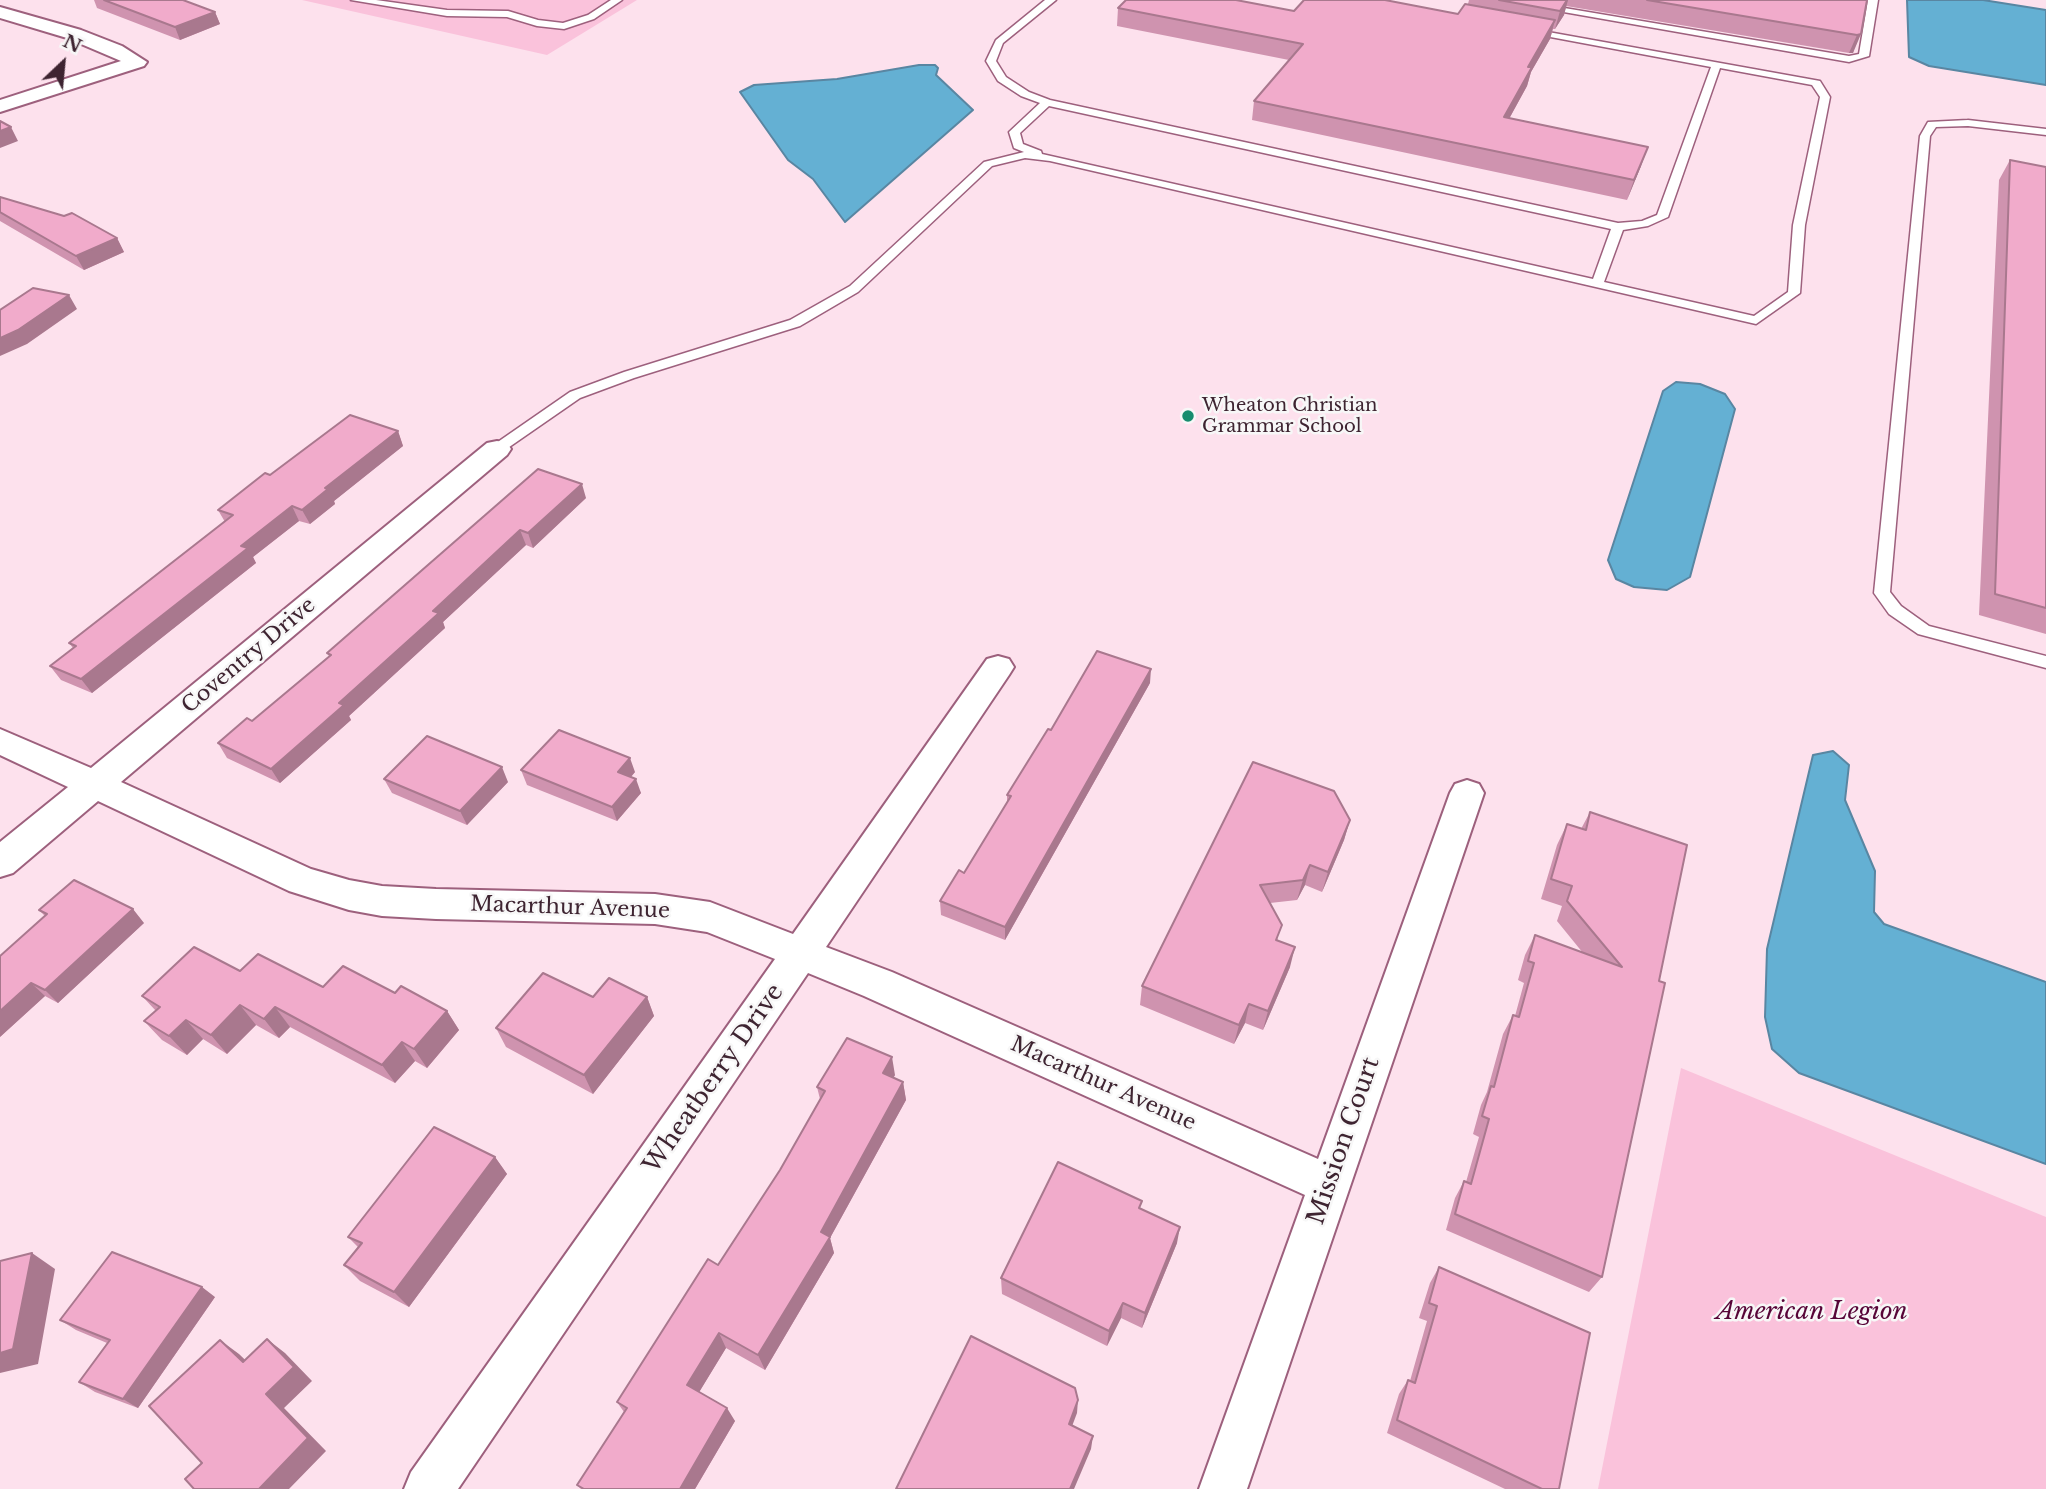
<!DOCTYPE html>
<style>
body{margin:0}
#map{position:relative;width:2046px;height:1489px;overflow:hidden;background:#fde1ed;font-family:"Libre Baskerville",serif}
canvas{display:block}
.north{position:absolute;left:28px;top:28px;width:70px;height:70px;-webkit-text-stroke:5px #f7f7f7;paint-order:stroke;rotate:26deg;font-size:19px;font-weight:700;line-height:28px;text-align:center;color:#3e2431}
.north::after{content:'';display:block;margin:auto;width:24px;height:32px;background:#3e2431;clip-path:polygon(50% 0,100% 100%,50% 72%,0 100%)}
</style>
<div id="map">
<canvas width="2046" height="1489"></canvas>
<div class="north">N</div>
</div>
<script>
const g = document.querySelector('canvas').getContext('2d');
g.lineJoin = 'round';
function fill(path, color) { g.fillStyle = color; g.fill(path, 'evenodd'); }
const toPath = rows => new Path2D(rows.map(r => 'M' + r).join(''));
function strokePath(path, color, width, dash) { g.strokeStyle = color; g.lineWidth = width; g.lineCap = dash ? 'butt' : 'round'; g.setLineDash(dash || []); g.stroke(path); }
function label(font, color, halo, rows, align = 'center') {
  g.font = font + ' "Libre Baskerville",serif'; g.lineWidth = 5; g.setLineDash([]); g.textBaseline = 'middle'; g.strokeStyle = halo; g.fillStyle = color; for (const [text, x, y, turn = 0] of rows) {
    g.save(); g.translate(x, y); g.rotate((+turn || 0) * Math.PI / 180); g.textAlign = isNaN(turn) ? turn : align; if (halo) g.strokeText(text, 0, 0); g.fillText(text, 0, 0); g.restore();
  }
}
fill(toPath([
 [302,0,637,0,547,55],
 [1681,1068,2046,1217,2046,1489,1598,1489]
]), '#fac2db');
const water = toPath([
 [1907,0,1983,0,2046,10,2046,85,1929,66,1909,57,1907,0],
 [919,65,935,65,938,68,936,75,973,110,845,222,813,179,788,160,740,92,754,85,837,79,919,65],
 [1676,382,1700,384,1725,394,1735,409,1690,577,1667,590,1634,587,1616,579,1608,560,1663,391,1676,382],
 [1833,751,1849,765,1845,800,1875,871,1874,912,1884,924,2046,982,2046,1164,1799,1073,1772,1049,1765,1017,1767,949,1813,755,1833,751]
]);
fill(water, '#64b0d3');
strokePath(water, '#5986a2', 2);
const lane = toPath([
 [351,0,376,0,447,10,508,11,538,20,563,23,588,15,611,0,622,0,594,19,564,29,537,26,507,17,447,16,351,0],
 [1045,0,1056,0,1003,43,996,61,1006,77,1029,92,1050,100,1618,223,1642,221,1657,215,1711,67,1529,33,1524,30,1526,28,1820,81,1830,97,1805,225,1800,293,1756,324,1050,161,1025,158,992,166,858,292,800,326,634,378,580,398,502,452,492,452,492,446,570,392,624,372,790,320,850,286,984,162,1024,152,1014,148,1009,132,1040,103,1021,96,998,81,986,61,996,40,1045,0],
 [1720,68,1812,85,1820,97,1793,225,1788,292,1754,316,1604,282,1623,230,1648,226,1668,217,1720,68],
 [1049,106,1611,229,1593,279,1042,154,1041,151,1023,144,1020,133,1049,106],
 [1495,0,1517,0,1849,56,1859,54,1868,0,1878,0,1869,56,1849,62,1495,0],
 [1968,120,2046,129,2046,135,1968,126,1936,127,1930,136,1890,592,1901,606,1929,626,2046,656,2046,668,1918,634,1889,614,1874,593,1920,136,1928,122,1968,120]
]);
const street = toPath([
 [0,7,81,30,122,46,147,62,144,66,0,112,0,100,121,61,67,38,0,18,0,7],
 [497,441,507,443,511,449,507,455,121,782,311,869,349,880,382,886,436,889,655,894,710,902,793,934,987,659,998,656,1009,659,1014,667,1009,675,826,947,892,972,1318,1159,1450,793,1455,784,1467,780,1479,784,1484,793,1247,1489,1199,1489,1305,1195,864,996,808,973,458,1489,404,1489,411,1472,775,959,707,932,655,924,436,919,382,916,349,910,289,891,98,801,13,873,0,877,0,842,68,787,0,755,0,729,91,768,487,443,497,441]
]);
strokePath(lane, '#9d607d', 3);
strokePath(street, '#9d607d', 4);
fill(lane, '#fff');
fill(street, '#fff');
fill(toPath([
 [94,0,183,0,215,12,220,24,180,40,97,8],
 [1304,0,1391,0,1391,2,1458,14,1468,4,1469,0,1867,0,1853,53,1849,53,1566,6,1564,15,1555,29,1553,29,1550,39,1531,72,1527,86,1509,119,1641,166,1627,200,1252,120,1254,101,1289,60,1117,26,1118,8,1294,11],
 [2010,160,2046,167,2046,634,1979,615,1999,180],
 [0,197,117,238,124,252,84,270,0,221],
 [398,431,403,446,334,501,335,504,310,524,299,521,253,557,256,563,92,693,61,680,50,666,73,648,69,643,225,522,218,510,270,475],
 [538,469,586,498,533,548,526,545,443,622,445,628,349,716,351,720,280,783,227,758,218,743,252,721,329,656,327,653],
 [1150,683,1005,940,941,915,940,901,964,873,1007,802,1007,795,1051,730],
 [1253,762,1350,820,1344,840,1322,892,1305,885,1297,900,1270,903,1278,941,1290,967,1263,1030,1245,1023,1234,1044,1140,1005,1142,986],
 [521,770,635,772,631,777,641,793,617,821,527,785],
 [384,779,508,782,467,825,392,793],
 [1590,812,1659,981,1602,1277,1589,1292,1446,1230,1455,1198,1464,1181,1466,1182,1479,1137,1473,1134,1481,1105,1487,1092,1503,1034,1513,1015,1515,1016,1524,983,1518,980,1525,955,1535,935,1583,953,1557,921,1562,906,1541,899,1557,845,1567,824,1581,829],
 [39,910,144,923,58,1003,45,996,0,1037,45,916],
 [240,971,323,987,395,993,447,1011,459,1030,427,1068,415,1061,395,1083,290,1027,279,1038,256,1025,227,1054,203,1039,187,1055,162,1040,144,1021,156,1011,142,996],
 [593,997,647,997,654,1016,593,1094,506,1047,496,1028],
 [895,1075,893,1078,903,1082,906,1100,830,1238,834,1253,765,1370,726,1348,699,1392,735,1421,695,1489,581,1489,577,1485,624,1412,617,1402,718,1265,780,1170,820,1099,817,1087],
 [495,1157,507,1174,409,1307,360,1281,344,1265,358,1247,348,1237],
 [1140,1208,1177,1243,1142,1328,1121,1318,1107,1346,1002,1294,1001,1278],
 [1439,1267,1559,1489,1505,1489,1387,1433,1399,1394,1408,1380,1410,1381,1427,1321,1419,1318,1430,1283],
 [215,1297,138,1408,95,1392,79,1382,107,1343,76,1330,60,1320]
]), '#cf93af');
fill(toPath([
 [1567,0,1568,0,1564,15,1555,29,1560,11],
 [215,12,220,24,180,40,175,27],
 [1555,20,1550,39,1531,72,1527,86,1499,137,1504,117,1528,67],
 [1861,34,1853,53,1849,53,1857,35],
 [11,127,18,141,0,148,0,131],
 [1648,147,1641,166,1627,200,1634,180],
 [117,238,124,252,84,270,76,256],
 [69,295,77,309,27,344,0,356,0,338],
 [398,431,403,446,334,501,335,504,310,524,302,510,325,488],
 [582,484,586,498,533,548,528,533],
 [292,506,299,521,253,557,256,563,92,693,81,679,241,546],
 [520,530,526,545,443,622,445,628,349,716,351,720,280,783,271,769,433,611],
 [1151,669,1150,683,1005,940,1005,927],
 [630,758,635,772,623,786,618,772],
 [502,767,508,782,467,825,460,811],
 [636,779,641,793,617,821,612,807],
 [1350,820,1344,840,1322,892,1328,872],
 [1310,865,1305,885,1297,900,1303,880],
 [133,909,144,923,58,1003,45,990],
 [1295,947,1290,967,1263,1030,1268,1011],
 [31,983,45,996,0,1037,0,1011],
 [647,997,654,1016,593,1094,584,1075],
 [1249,1004,1245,1023,1234,1044,1239,1025],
 [240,1005,256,1025,227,1054,211,1035],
 [275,1007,290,1027,279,1038,264,1019],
 [447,1011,459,1030,427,1068,414,1049],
 [186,1020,203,1039,187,1055,169,1036],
 [402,1042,415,1061,395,1083,382,1065],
 [892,1057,895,1075,885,1092,883,1073],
 [903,1082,906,1100,830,1238,834,1253,765,1370,758,1355,821,1232],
 [495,1157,507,1174,409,1307,394,1292],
 [1180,1227,1177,1243,1142,1328,1145,1313],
 [32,1253,55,1269,38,1364,0,1373,0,1353],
 [202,1287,215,1297,138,1408,123,1399],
 [1123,1303,1121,1318,1107,1346,1109,1331],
 [719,1333,726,1348,695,1399,687,1385],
 [267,1339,285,1353,312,1381,284,1408,326,1451,289,1489,259,1489,266,1394],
 [220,1340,239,1354,262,1376,243,1362],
 [1078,1400,1077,1413,1068,1437,1069,1424],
 [727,1408,735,1421,695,1489,680,1489],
 [1093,1436,1091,1449,1074,1489,1070,1489]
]), '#a9788e');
const building = toPath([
 [104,0,183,0,215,12,175,27,104,0],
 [1126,0,1236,0,1294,11,1304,0,1385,0,1458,14,1465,4,1555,20,1528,67,1532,67,1504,117,1648,147,1634,180,1254,101,1303,44,1118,8,1126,0],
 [1499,0,1567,0,1560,11,1499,0],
 [1647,0,1867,0,1861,34,1857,35,1647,0],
 [0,121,11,127,0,131,0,121],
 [2010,160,2046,167,2046,608,1995,594,2010,160],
 [0,197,64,216,72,213,117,238,76,256,0,212,0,197],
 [33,288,69,295,18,330,0,338,0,310,33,288],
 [350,415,398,431,325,488,328,489,302,510,292,506,241,546,248,548,81,679,50,666,76,646,69,643,233,515,218,510,265,473,270,475,350,415],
 [538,469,582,484,528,533,520,530,433,611,439,613,339,703,344,705,271,769,218,743,247,718,252,721,331,655,327,653,538,469],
 [1097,651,1151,669,1005,927,940,901,959,870,964,873,1011,796,1007,795,1048,729,1051,730,1097,651],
 [559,730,630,758,618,772,636,779,612,807,521,770,559,730],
 [427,736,502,767,460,811,384,779,427,736],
 [1253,762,1334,791,1350,820,1328,872,1310,865,1303,880,1260,885,1282,925,1276,940,1295,947,1268,1011,1249,1004,1239,1025,1142,986,1253,762],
 [1590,812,1687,845,1659,981,1665,983,1602,1277,1455,1214,1464,1181,1471,1184,1489,1119,1482,1116,1491,1086,1494,1087,1513,1015,1519,1017,1534,963,1528,961,1535,935,1622,967,1567,901,1572,886,1551,879,1567,824,1586,830,1590,812],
 [74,880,133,909,45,990,31,983,0,1011,0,956,47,914,39,910,74,880],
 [194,947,240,971,258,954,323,987,343,966,395,993,401,986,447,1011,414,1049,402,1042,382,1065,275,1007,264,1019,240,1005,211,1035,186,1020,169,1036,144,1021,160,1007,142,996,194,947],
 [543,973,593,997,609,978,647,997,584,1075,496,1028,543,973],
 [847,1038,892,1057,883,1073,903,1082,821,1232,830,1237,758,1355,719,1333,687,1385,727,1408,680,1489,584,1489,577,1485,627,1408,617,1402,708,1259,718,1265,780,1170,825,1091,817,1087,847,1038],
 [434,1127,495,1157,394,1292,344,1265,362,1243,348,1237,434,1127],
 [1058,1162,1142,1201,1139,1208,1180,1227,1145,1313,1123,1303,1109,1331,1001,1278,1058,1162],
 [112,1252,202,1287,123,1399,79,1382,110,1340,60,1320,112,1252],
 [32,1253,13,1349,0,1353,0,1261,32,1253],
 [1439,1267,1590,1333,1559,1489,1542,1489,1397,1420,1408,1380,1415,1383,1437,1306,1429,1303,1439,1267],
 [971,1336,1075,1388,1078,1400,1069,1424,1093,1436,1070,1489,896,1489,971,1336],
 [267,1339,294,1367,266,1394,308,1438,259,1489,194,1489,185,1479,202,1463,149,1406,220,1340,243,1362,267,1339]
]);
fill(building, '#f1abcb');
strokePath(building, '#a9788e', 2);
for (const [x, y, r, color] of [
 [1188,416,7,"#168c6e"]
]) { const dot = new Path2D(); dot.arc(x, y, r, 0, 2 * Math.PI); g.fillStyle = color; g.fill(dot); strokePath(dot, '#f7f7f7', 2.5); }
label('18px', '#3e2431', '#f7f7f7', [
 ["Wheaton Christian",1202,406],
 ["Grammar School",1202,427]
], 'left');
label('21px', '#3e2431', '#f7f7f7', [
 ["Coventry Drive",249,656,-40],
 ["Macarthur Avenue",570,908,2],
 ["Macarthur Avenue",1103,1084,24]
]);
label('24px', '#3e2431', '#f7f7f7', [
 ["Wheatberry Drive",714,1079,-55],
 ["Mission Court",1344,1141,-71]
]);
label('italic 24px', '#570538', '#f7f7f7', [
 ["American Legion",1812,1312]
]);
</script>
